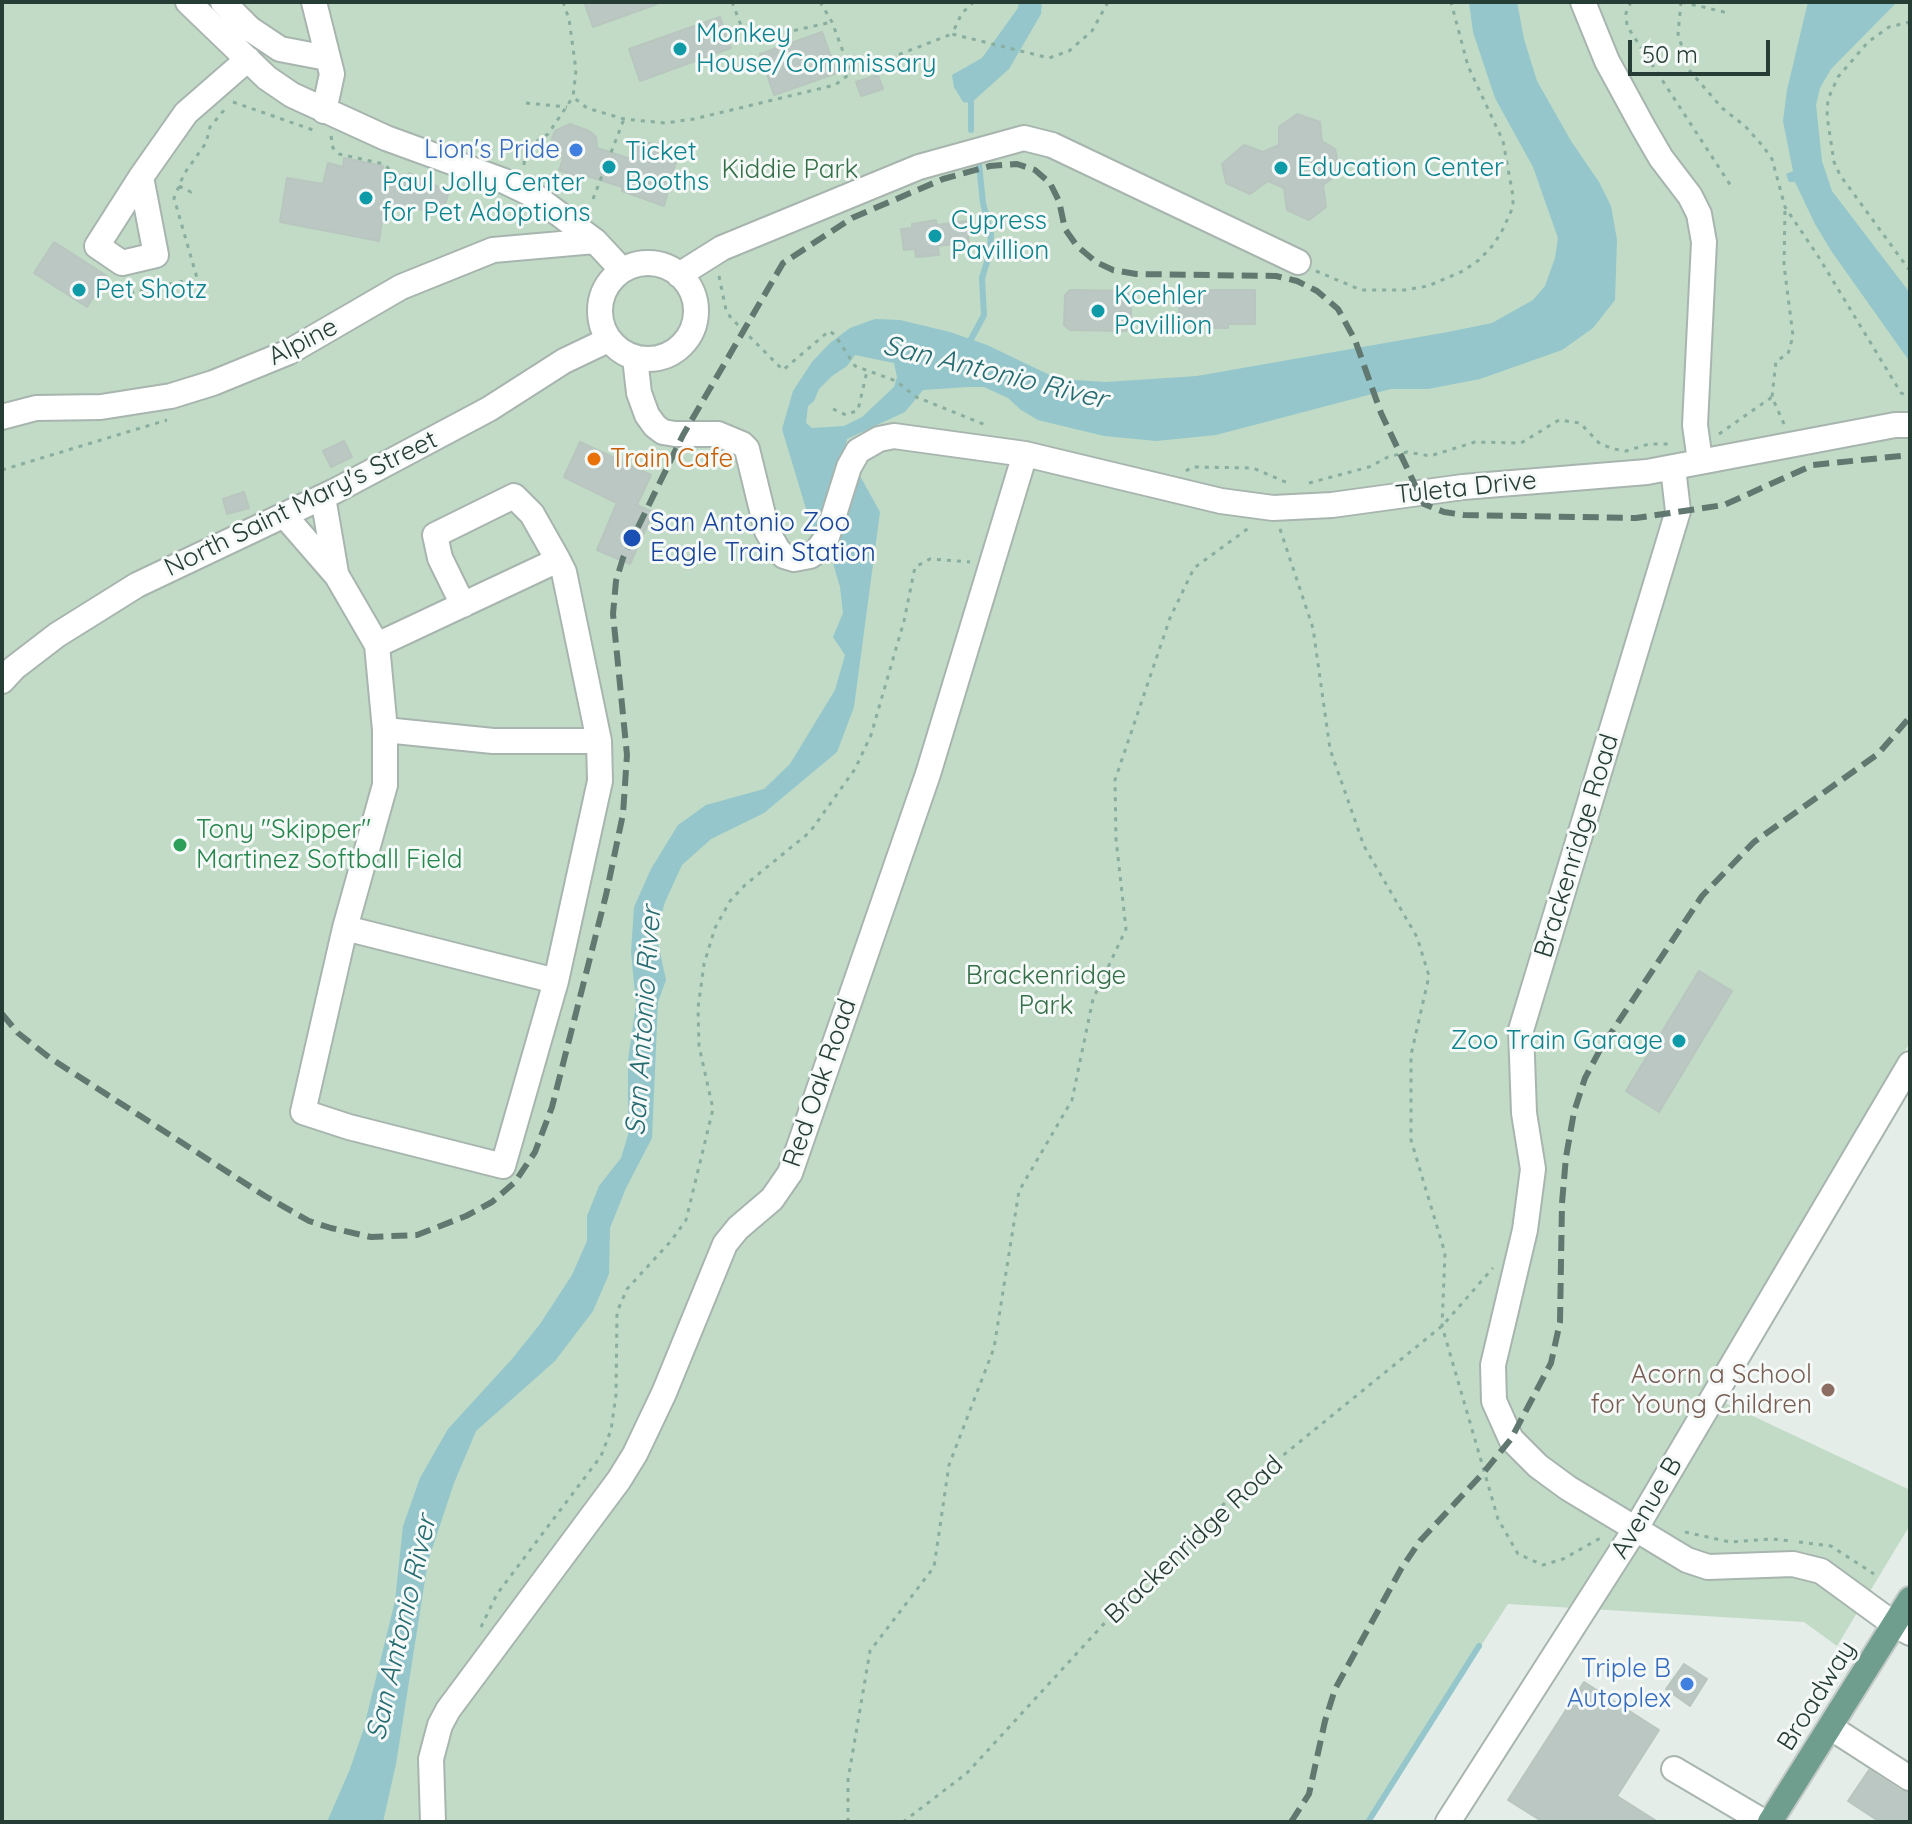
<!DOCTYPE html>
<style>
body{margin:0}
#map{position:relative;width:1912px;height:1824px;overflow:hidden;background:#e5ede9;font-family:Quicksand,sans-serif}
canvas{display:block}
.frame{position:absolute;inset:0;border:4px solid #263d35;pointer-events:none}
.scale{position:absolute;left:1628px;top:40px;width:142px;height:36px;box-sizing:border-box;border:4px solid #263d35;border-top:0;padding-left:10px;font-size:24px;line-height:28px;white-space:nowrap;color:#263d35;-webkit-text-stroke:6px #f5f9f7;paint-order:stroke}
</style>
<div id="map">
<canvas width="1912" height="1824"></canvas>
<div class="frame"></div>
<div class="scale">50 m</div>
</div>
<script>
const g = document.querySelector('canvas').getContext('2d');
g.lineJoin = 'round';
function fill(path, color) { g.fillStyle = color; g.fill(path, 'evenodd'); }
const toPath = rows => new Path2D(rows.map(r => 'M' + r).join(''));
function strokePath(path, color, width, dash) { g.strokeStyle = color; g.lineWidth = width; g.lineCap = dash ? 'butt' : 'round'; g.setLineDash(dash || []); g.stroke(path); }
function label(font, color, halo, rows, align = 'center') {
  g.font = font + ' Quicksand,sans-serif'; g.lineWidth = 6; g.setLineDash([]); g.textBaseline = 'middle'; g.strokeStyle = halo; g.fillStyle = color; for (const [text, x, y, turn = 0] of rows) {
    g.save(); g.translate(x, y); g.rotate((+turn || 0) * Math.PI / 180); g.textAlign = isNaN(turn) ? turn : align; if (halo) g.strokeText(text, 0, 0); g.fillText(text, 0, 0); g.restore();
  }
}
fill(toPath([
 [2,2,1910,2,1910,1042,1706,1394,1910,1490,1910,1525,1837,1646,1804,1622,1508,1604,1367,1822,2,1822]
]), '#c1dbc6');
fill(toPath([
 [1019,2,1042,2,1041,14,1009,69,971,103,963,102,954,87,952,75,982,58,1018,8],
 [1469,2,1517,2,1524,39,1537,81,1571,141,1599,182,1611,206,1617,240,1615,300,1593,328,1562,350,1480,379,1428,389,1391,389,1216,435,1156,441,1104,436,1038,420,1021,410,1008,398,984,387,967,387,923,390,905,412,847,439,845,449,880,512,854,707,837,752,764,813,711,839,682,865,665,902,656,934,666,980,658,1002,652,1138,626,1188,610,1228,609,1274,593,1311,555,1361,476,1431,454,1483,428,1561,396,1764,383,1822,327,1822,350,1769,363,1731,395,1601,403,1526,420,1478,448,1429,512,1359,540,1324,572,1275,587,1241,587,1216,599,1186,621,1158,628,1135,628,1060,636,1004,631,952,634,907,651,869,678,825,706,805,764,789,790,764,835,690,845,655,833,637,843,613,840,587,831,556,810,522,782,429,793,391,812,362,830,343,850,328,875,319,900,320,950,332,987,345,1058,379,1106,382,1197,376,1448,332,1492,323,1533,300,1545,286,1555,258,1558,238,1533,167,1495,98,1473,32],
 [855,355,894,363,897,377,894,387,862,417,844,426,812,428,806,423,808,406,814,401,819,389,832,376,847,366],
 [1808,2,1897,2,1831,69,1820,88,1816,105,1822,161,1832,191,1910,293,1910,362,1832,252,1815,224,1795,182,1789,182,1786,174,1793,171,1783,121,1787,90]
]), '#94c6cb');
strokePath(toPath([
 [971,130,971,95],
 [968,345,984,315,982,278,990,252,991,234,983,203,979,164],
 [1368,1822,1479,1646]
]), '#94c6cb', 6);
const building = toPath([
 [584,2,657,2,657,4,593,27,584,2],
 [720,17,731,48,640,81,629,49,720,17],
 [822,32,837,73,774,95,760,54,822,32],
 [878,75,883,89,861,96,856,82,878,75],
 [1297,114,1320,122,1322,141,1335,149,1340,173,1323,185,1326,207,1309,220,1287,210,1284,188,1268,181,1250,194,1226,183,1222,164,1244,145,1263,152,1279,145,1279,127,1297,114],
 [570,124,589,131,596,137,597,148,631,159,637,139,663,147,661,157,676,162,664,206,622,191,622,187,587,176,584,179,559,170,563,159,553,147,552,138,555,131,570,124],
 [344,158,383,166,382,174,406,178,409,173,449,192,441,216,404,204,403,208,386,206,386,220,382,220,379,241,280,222,287,178,323,184,328,163,343,167,344,158],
 [936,220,937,225,966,221,969,242,938,246,939,255,916,257,915,249,904,250,901,229,912,228,912,224,936,220],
 [54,242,107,276,87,307,34,273,54,242],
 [1070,290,1127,291,1131,297,1131,326,1126,331,1070,330,1064,325,1065,295,1070,290],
 [1179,290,1255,290,1255,324,1228,324,1228,328,1212,328,1212,324,1179,324,1179,290],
 [344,441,352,457,331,467,323,451,344,441],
 [580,442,651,475,637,505,653,512,630,564,597,550,617,503,564,477,580,442],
 [244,492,249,508,227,514,223,499,244,492],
 [1699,971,1732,991,1659,1112,1626,1091,1699,971],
 [1684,1664,1707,1679,1690,1706,1666,1689,1684,1664],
 [1584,1682,1659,1730,1617,1796,1658,1822,1543,1822,1508,1800,1584,1682],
 [1869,1770,1901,1791,1910,1793,1910,1822,1880,1822,1848,1801,1869,1770]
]);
fill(building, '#bbc7c2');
strokePath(building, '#b8c6bf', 2);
const minor = toPath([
 [188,2,267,78,292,95,386,138,504,181,535,196,595,241,622,270],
 [223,2,250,29,280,49,327,58],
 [314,2,332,74,324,111],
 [1583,2,1607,61,1643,127,1661,158,1690,196,1699,214,1704,242,1695,425,1700,461],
 [141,177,156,255,122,263,97,246,141,177,186,113,248,59],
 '600 311a48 48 0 1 1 96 0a48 48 0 1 1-96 0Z',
 [679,275,722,248,919,167,1024,138,1052,145,1298,262],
 [635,358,639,393,647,415,655,426,663,432,675,434,718,434,742,444,747,449,767,531,778,550,784,556,794,559,810,556,817,551,827,537,849,467,858,451,879,439,894,436,1025,454,1221,501,1273,508,1332,505,1463,487,1647,472,1895,425,1910,425],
 [2,417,36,408,101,407,171,396,213,383,289,352,401,287,493,250,595,241],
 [1673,468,1678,511,1521,1030,1524,1113,1533,1169,1525,1230,1493,1365,1494,1401,1511,1439,1538,1466,1568,1488,1687,1560,1708,1567,1793,1564,1821,1571,1895,1625,1910,1633],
 [323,497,336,573],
 [284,515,337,576,377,645,385,730,493,741,599,741,564,572,558,560,377,645],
 [463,605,440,558,435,535,514,496,532,514,558,560],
 [2,681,14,668,57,635,137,585,335,491,489,409,564,361,608,340],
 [385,730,385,785,345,928,556,981,600,781,599,741],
 [345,928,303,1112,349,1127,503,1166,556,981],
 [1830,1727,1909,1778],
 [1674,1769,1764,1822],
 [433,1822,431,1759,440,1725,448,1710,619,1480,635,1454,664,1393,725,1244,738,1228,772,1199,790,1173,928,774,1025,454],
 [1448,1822,1636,1528,1910,1064]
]);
const major = toPath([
 [1770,1822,1910,1599]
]);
strokePath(minor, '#a8b5af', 28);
strokePath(major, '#c2c9c6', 28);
strokePath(toPath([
 [563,2,569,19,576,70,573,97,587,108,624,119,665,123,694,119,835,85,851,73,952,34],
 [732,2,747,41,832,22],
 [820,2,832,22,851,73],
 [974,2,962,13,952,34,1049,58,1069,51,1092,31,1108,2],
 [1631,2,1626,13,1627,26,1731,186],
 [1681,2,1678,34,1689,70,1722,108,1745,126,1762,145,1772,159,1785,207,1818,256,1901,393,1910,397],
 [1682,2,1728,13],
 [1910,22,1889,27,1868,42,1838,77,1828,99,1827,116,1834,162,1840,175,1910,271],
 [233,102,313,130],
 [526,103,567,107],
 [331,136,333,148,339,154,384,164,398,178],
 [524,165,525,149,548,134,573,97],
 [179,186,191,192,196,190],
 [593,199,624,119],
 [1316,271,1361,290,1405,290,1428,286,1463,271,1479,260,1494,244,1503,229,1513,207,1513,196,1503,141,1468,66,1451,2],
 [719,276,726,310,731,318,783,370,829,331,835,335,855,366,896,381,916,397,988,426],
 [116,285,122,295,197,278,174,198,184,174,206,143,210,127,225,109],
 [833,409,846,415,858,410,867,371],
 [1784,424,1772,397,1776,361,1788,354,1793,336,1784,265,1785,207],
 [1719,434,1772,397],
 [2,470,167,420],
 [1186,471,1192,467,1253,468,1290,484],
 [1309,483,1369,467,1388,457,1407,452,1430,456,1475,442,1521,443,1559,420,1580,423,1600,444,1614,449,1626,451,1649,444,1671,444],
 [1280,529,1313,628,1330,749,1364,846,1417,937,1429,976,1411,1055,1411,1140,1445,1253,1442,1326,1498,1519,1518,1554,1543,1565,1563,1559,1604,1536],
 [1685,1532,1730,1542,1772,1539,1792,1541],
 [1799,1542,1831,1546,1874,1574],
 [481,1627,497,1594,601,1456,611,1430,616,1395,617,1312,627,1289,671,1241,686,1220,713,1109,699,1046,698,1008,704,964,715,928,730,901,745,885,810,832,855,769,871,735,904,621,915,567,930,559,970,562],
 [848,1822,848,1780,870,1651,934,1567,949,1465,994,1348,1019,1191,1072,1100,1093,999,1126,929,1116,839,1115,780,1170,618,1194,568,1250,527],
 [903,1822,967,1773,1123,1603,1227,1501,1442,1326,1493,1268]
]), '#89ad9f', 3, [4, 6]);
strokePath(minor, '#fff', 24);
strokePath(major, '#6f9d8e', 24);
strokePath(toPath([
 [2,1014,18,1033,50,1058,265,1196,309,1221,331,1228,371,1237,417,1235,466,1216,492,1202,515,1182,535,1152,552,1107,606,895,623,814,627,755,613,614,616,581,623,558,683,435,783,263,852,218,943,179,990,166,1017,164,1035,170,1050,183,1059,201,1065,229,1077,246,1096,262,1113,270,1136,274,1276,276,1297,281,1317,291,1338,309,1355,340,1381,413,1424,504,1444,512,1464,515,1636,518,1724,505,1813,465,1910,455],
 [1291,1822,1309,1794,1325,1721,1335,1689,1401,1569,1420,1541,1484,1472,1511,1439,1551,1363,1560,1322,1562,1203,1566,1157,1574,1112,1585,1078,1601,1048,1702,896,1754,842,1878,754,1910,717]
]), '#617870', 6, [16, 8]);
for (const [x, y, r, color] of [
 [680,49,8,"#0f9aa8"],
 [576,150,8,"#3f7fe0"],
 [609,167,8,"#0f9aa8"],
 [1281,168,8,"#0f9aa8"],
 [366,198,8,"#0f9aa8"],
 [935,236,8,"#0f9aa8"],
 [79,290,8,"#0f9aa8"],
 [1098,311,8,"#0f9aa8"],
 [594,459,8,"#e8710a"],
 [632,538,10,"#1a4fb4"],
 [180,845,8,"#2e9e5b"],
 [1679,1041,8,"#0f9aa8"],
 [1828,1390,8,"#8d6e63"],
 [1687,1684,8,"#3f7fe0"]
]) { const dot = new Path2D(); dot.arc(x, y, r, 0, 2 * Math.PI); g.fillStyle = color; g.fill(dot); strokePath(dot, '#f5f9f7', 3); }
label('26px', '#0d838f', '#f5f9f7', [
 ["Monkey",696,34],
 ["House/Commissary",696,64],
 ["Ticket",625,152],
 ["Booths",625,182],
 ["Education Center",1297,168],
 ["Paul Jolly Center",382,183],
 ["for Pet Adoptions",382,213],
 ["Cypress",951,221],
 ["Pavillion",951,251],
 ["Pet Shotz",95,290],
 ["Koehler",1114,296],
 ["Pavillion",1114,326],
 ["Zoo Train Garage",1663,1041,"right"]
], 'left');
label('26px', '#366cbe', '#f5f9f7', [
 ["Lion's Pride",560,150],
 ["Triple B",1671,1669],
 ["Autoplex",1671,1699]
], 'right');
label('26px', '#346f48', '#f5f9f7', [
 ["Kiddie Park",790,170],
 ["Brackenridge",1046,976],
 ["Park",1046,1006]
]);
label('26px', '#263d35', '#f5f9f7', [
 ["Alpine",303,342,-27],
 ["Tuleta Drive",1466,488,-6],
 ["North Saint Mary's Street",301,504,-26],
 ["Brackenridge Road",1577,846,-73],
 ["Red Oak Road",820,1083,-71],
 ["Avenue B",1647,1508,-59],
 ["Brackenridge Road",1194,1540,-43],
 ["Broadway",1817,1696,-58]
]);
label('26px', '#c56008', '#f5f9f7', [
 ["Train Cafe",610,459]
], 'left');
label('26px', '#164399', '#f5f9f7', [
 ["San Antonio Zoo",650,523],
 ["Eagle Train Station",650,553]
], 'left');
label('26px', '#27864d', '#f5f9f7', [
 ["Tony \"Skipper\"",196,830],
 ["Martinez Softball Field",196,860]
], 'left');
label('26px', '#785e54', '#f5f9f7', [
 ["Acorn a School",1812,1375],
 ["for Young Children",1812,1405]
], 'right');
label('italic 28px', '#266b72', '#f5f9f7', [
 ["San Antonio River",995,373,14],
 ["San Antonio River",644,1021,-86],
 ["San Antonio River",402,1628,-77]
]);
</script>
